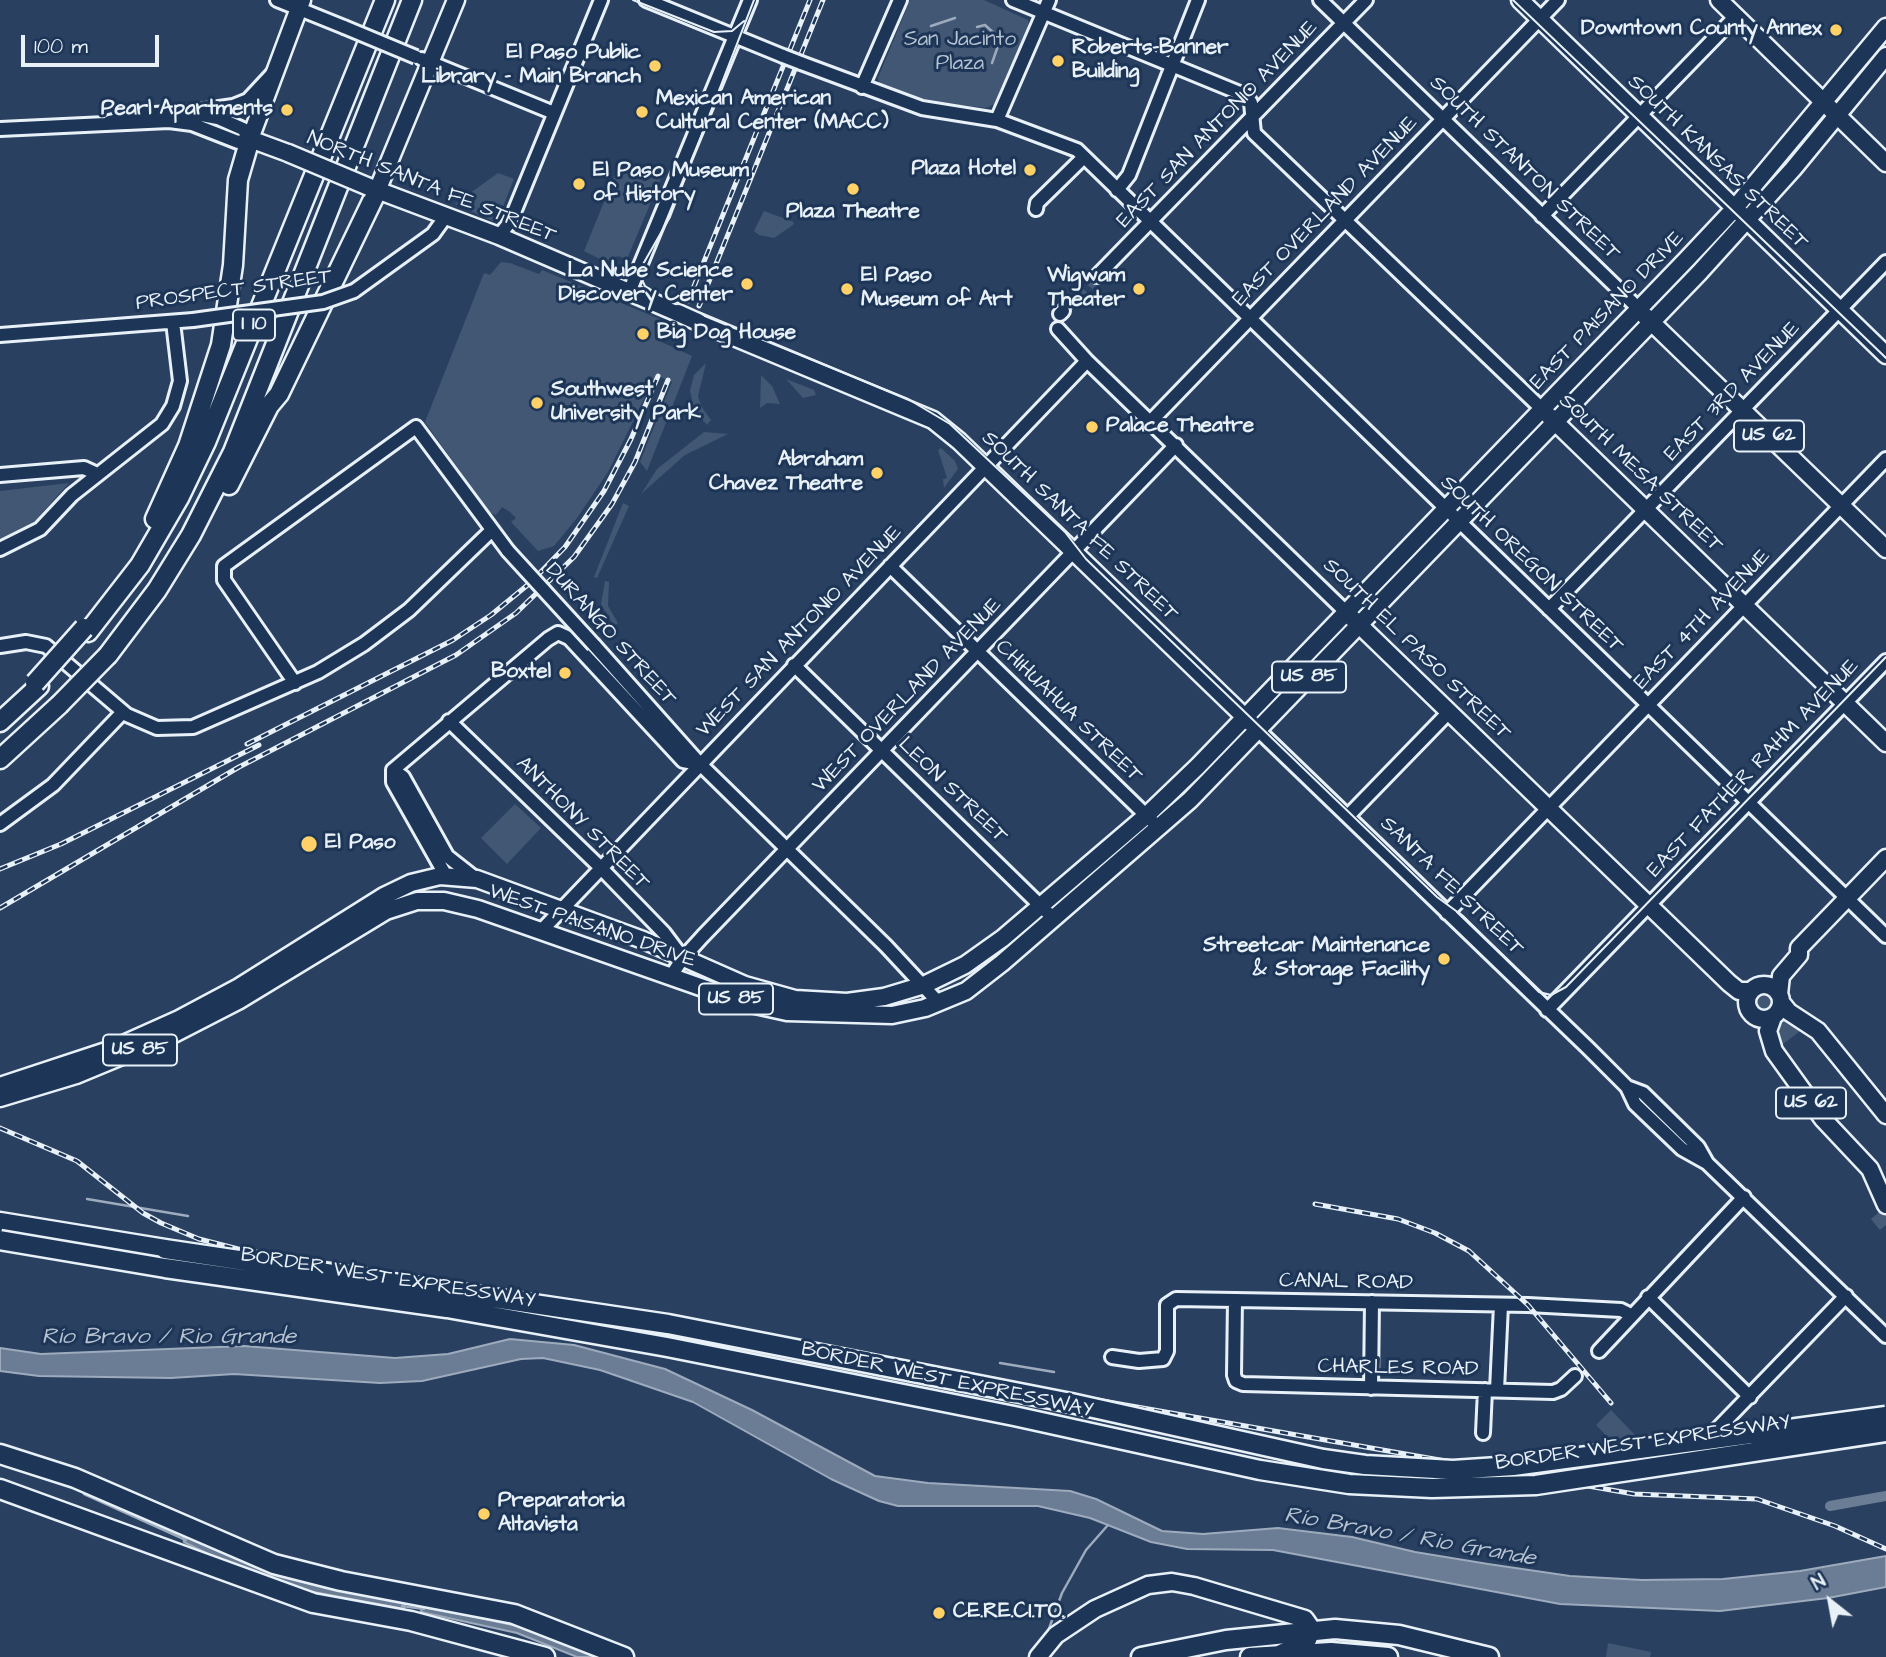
<!DOCTYPE html>
<meta charset="utf-8">
<style>
body{margin:0}
#map{position:relative;width:1886px;height:1657px;overflow:hidden;background:#294061;font-family:"Architects Daughter",sans-serif}
canvas{display:block}
.north{position:absolute;left:1795px;top:1566px;width:70px;height:70px;-webkit-text-stroke:5px #1d3557;paint-order:stroke;rotate:329deg;font-size:19px;font-weight:700;line-height:28px;text-align:center;color:#e8f1f8}
.north::after{content:'';display:block;margin:auto;width:24px;height:32px;background:#e8f1f8;clip-path:polygon(50% 0,100% 100%,50% 72%,0 100%)}
.scale{position:absolute;left:21px;top:35px;width:138px;height:32px;box-sizing:border-box;border:4px solid #e8f1f8;border-top:0;padding-left:9px;font-size:21px;line-height:24px;white-space:nowrap;color:#e8f1f8;-webkit-text-stroke:5px #1d3557;paint-order:stroke}
</style>
<div id="map">
<canvas width="1886" height="1657"></canvas>
<div class="north">N</div>
<div class="scale">100 m</div>
</div>
<script>
const g = document.querySelector('canvas').getContext('2d');
g.lineJoin = 'round';
function fill(path, color) { g.fillStyle = color; g.fill(path, 'evenodd'); }
const toPath = rows => new Path2D(rows.map(r => 'M' + r).join(''));
function strokePath(path, color, width, dash) { g.strokeStyle = color; g.lineWidth = width; g.lineCap = dash ? 'butt' : 'round'; g.setLineDash(dash || []); g.stroke(path); }
function label(font, color, halo, rows, align = 'center') {
  g.font = font + ' "Architects Daughter",sans-serif'; g.lineWidth = 6; g.setLineDash([]); g.textBaseline = 'middle'; g.strokeStyle = halo; g.fillStyle = color; for (const [text, x, y, turn = 0] of rows) {
    g.save(); g.translate(x, y); g.rotate((+turn || 0) * Math.PI / 180); g.textAlign = isNaN(turn) ? turn : align; if (halo) g.strokeText(text, 0, 0); g.fillText(text, 0, 0); g.restore();
  }
}
fill(toPath([
 [910,0,984,0,1028,20,1029,27,995,104,986,108,927,101,879,83,878,78],
 [621,160,662,176,627,259,617,256,612,265,584,251],
 [498,173,514,179,498,219,493,221,455,204],
 [764,211,794,222,793,225,774,238,759,235,754,231],
 [501,262,510,263,539,274,542,270,662,320,655,339,692,356,647,471,640,462,672,382,656,375,608,472,577,518,554,546,538,551,511,522,516,518,510,512,502,507,496,515,489,512,425,422,484,273,490,275],
 [706,363,698,396,701,406,711,420,707,425,694,410,690,391,694,375],
 [761,375,772,386,780,404,767,403,760,408],
 [786,379,814,390,816,395,803,398],
 [704,432,728,434,685,455,641,494,657,469],
 [941,448,955,461,958,469,944,488,943,479,947,478,938,450],
 [69,483,32,524,0,539,0,491],
 [623,503,629,506,597,578,594,577],
 [605,581,609,582,608,606,618,623,614,626,601,604],
 [515,804,541,828,507,864,481,838],
 '1753 1002a10 10 0 1 1 20 0a10 10 0 1 1-20 0Z',
 [1782,1016,1803,1029,1779,1047,1772,1028],
 [1611,1410,1635,1435,1619,1449,1596,1425],
 [1608,1643,1651,1652,1650,1657,1606,1657]
]), '#415774');
const water = toPath([
 [510,1339,574,1345,665,1369,752,1410,875,1476,928,1483,1070,1491,1096,1499,1162,1531,1203,1534,1278,1528,1352,1537,1415,1552,1488,1564,1570,1576,1642,1580,1723,1579,1800,1571,1886,1556,1886,1587,1828,1598,1720,1611,1560,1604,1273,1550,1187,1549,1151,1542,1090,1518,1038,1506,898,1506,879,1501,831,1479,693,1402,600,1370,543,1358,521,1359,422,1381,380,1383,234,1374,171,1378,39,1376,0,1371,0,1348,41,1354,244,1346,395,1358,448,1354,510,1339],
 [183,1535,276,1575,405,1602,404,1609,303,1590,218,1559,184,1542,183,1535],
 [422,1605,521,1627,597,1657,577,1657,517,1633,421,1612,422,1605]
]);
fill(water, '#6b7c95');
strokePath(water, '#9dabbd', 2);
strokePath(toPath([
 [931,26,955,18],
 [977,27,985,25,997,36,998,46,992,63],
 [87,1199,188,1216],
 [1000,1363,1054,1372],
 [84,1494,186,1540],
 [402,1606,424,1609],
 [1047,1634,1062,1593,1086,1550,1108,1525]
]), '#9dabbd', 2.5);
strokePath(toPath([
 [1830,1506,1886,1496]
]), '#6b7c95', 10);
strokePath(toPath([
 [1063,311,1097,276]
]), '#465b78', 12, [12, 6]);
strokePath(toPath([
 [1877,1214,1886,1225]
]), '#465b78', 16, [16, 8]);
const minor = toPath([
 [277,0,344,27],
 [646,0,783,56],
 [1013,0,1247,96,1251,103,1254,133,1543,410],
 [1320,0,1639,309],
 [422,59,554,113],
 [801,63,922,108,997,120,1077,150,1886,936],
 [862,87,900,0],
 [199,111,233,106,248,100,275,71],
 [997,120,1049,0],
 [0,129,169,121,192,124,238,142,250,139,243,129,218,118,185,112,139,115,109,122],
 [1117,190,1129,175,1198,0],
 [1036,209,1037,203,1084,157],
 [1542,216,1736,16],
 [499,236,510,222,601,0],
 [1097,276,1366,0],
 [630,290,750,0],
 [354,291,433,234,446,216],
 [1060,314,1063,311],
 [1058,329,1087,361,1346,612],
 [0,335,193,320],
 [1151,421,1558,0],
 [0,475,84,468,97,474],
 [0,549,40,529,72,495,162,424,173,406,180,381,173,322],
 [890,566,1153,822],
 [1549,609,1886,262],
 [594,645,700,764,886,946,939,1003],
 [0,646,26,642,46,646,127,715,157,728,193,727,318,672,364,644,409,610,491,531],
 [794,665,1052,917],
 [295,683,224,580,224,566,416,427,508,551],
 [449,721,601,868,664,933,682,957],
 [1258,730,1589,1049,1627,1087,1635,1104,1682,1149,1707,1163],
 [393,770,548,639,558,633,569,638,683,761,700,764],
 [393,770,403,777,447,856,475,878],
 [393,770,393,782,446,876],
 [1348,816,1449,712],
 [0,824,53,785,123,712],
 [1447,913,1886,459],
 [541,931,1087,361],
 [671,976,683,958,703,936,1176,445],
 [1547,1010,1886,661],
 [1627,1087,1643,1093,1698,1147,1707,1163,1886,1336],
 [1648,1297,1750,1397],
 [1235,1300,1234,1375,1236,1381,1243,1384,1553,1392,1561,1389,1575,1376],
 [1599,1351,1744,1197],
 [1112,1357,1139,1361,1163,1359,1167,1351,1167,1305,1176,1299,1528,1305,1621,1310,1631,1315],
 [1371,1388,1372,1302],
 [1497,1390,1501,1305],
 [1483,1433,1485,1390],
 [1692,1462,1697,1450,1846,1296]
]);
const major = toPath([
 [1520,0,1886,355],
 [1719,0,1886,163],
 [288,153,250,139,302,0],
 [369,187,499,236,678,313],
 [377,191,456,0],
 [1645,316,1886,549],
 [698,322,933,420,959,441,1251,723],
 [1549,416,1886,743],
 [1351,617,1729,983,1739,991,1750,991],
 '1747 1002a17 17 0 1 1 34 0a17 17 0 1 1-34 0Z',
 [1779,994,1781,976,1799,955,1799,948,1886,858],
 [1781,1002,1789,1012,1818,1031,1886,1115],
 [1773,1017,1768,1031,1774,1051,1823,1119,1870,1169,1886,1205],
 [0,1086,112,1049,179,1019,239,987,384,896,411,883,440,876,477,879,643,940,745,985,795,999,847,1002,884,997,924,985,965,965,1003,938,1147,815,1198,766,1686,260,1734,209,1886,27],
 [0,1098,76,1075,170,1036,238,1001,386,911,417,901,444,901,478,909,746,1003,787,1012,892,1015,925,1008,966,991,1002,963,1190,800,1699,273,1793,169,1886,56],
 [1038,1657,1056,1635,1095,1609,1148,1585,1172,1582,1194,1586,1305,1619,1312,1629,1308,1640,1281,1653]
]);
const highway = toPath([
 [229,485,269,406,279,394,377,191],
 [155,519,188,446,221,345,233,265,238,180,250,139],
 [88,632,140,565,179,498,206,442,385,0],
 [108,655,157,590,191,535,233,452,412,0],
 [0,722,39,686],
 [0,759,59,705],
 [0,1222,165,1249],
 [0,1454,75,1478,274,1564,341,1581,514,1614,624,1657],
 [0,1489,313,1603,411,1621,545,1657],
 [1141,1657,1226,1640,1335,1629,1399,1635,1489,1657],
 [1250,1657,1331,1652,1388,1657]
]);
strokePath(minor, '#e8f1f8', 18);
strokePath(major, '#e8f1f8', 21);
strokePath(highway, '#e8f1f8', 23);
strokePath(minor, '#1d3557', 12);
strokePath(major, '#1d3557', 16);
strokePath(highway, '#1d3557', 18);
strokePath(toPath([
 [633,0,714,32,732,31,744,21],
 [754,0,670,217,642,266,641,278,645,286,673,303,908,399,950,424,1065,532,1086,559,1437,897,1463,916,1539,992,1551,995,1566,987,1886,657],
 [1513,0,1886,358]
]), '#e8f1f8', 2);
const rail = toPath([
 [688,301,810,0],
 [699,306,823,0],
 [247,744,453,640,491,615,530,583,565,547,604,491,631,439,658,376],
 [0,869,61,844,259,745],
 [0,908,239,767,456,655,516,613,574,557,612,504,635,462,668,380],
 [0,1128,77,1161,143,1213,161,1223,199,1239,238,1249,539,1298,714,1333,1634,1494,1757,1499,1835,1526,1886,1549],
 [1315,1204,1398,1219,1435,1233,1469,1251,1528,1305,1611,1403]
]);
strokePath(rail, '#e8f1f8', 5);
strokePath(rail, '#1d3557', 2.5, [8]);
const minorBridge = toPath([
 [344,27,416,57],
 [783,56,801,63],
 [193,320,323,302,354,291],
 [508,551,594,645]
]);
const majorBridge = toPath([
 [288,153,369,187],
 [678,313,698,322]
]);
const highwayBridge = toPath([
 [35,683,84,628],
 [59,705,108,655],
 [0,1240,165,1268,447,1308,667,1347,1014,1416,1260,1470,1349,1484,1432,1488,1536,1485,1886,1432],
 [165,1249,668,1324,1071,1403,1323,1459,1365,1465,1453,1470,1513,1466,1886,1416]
]);
strokePath(minorBridge, '#e8f1f8', 18, []);
strokePath(majorBridge, '#e8f1f8', 21, []);
strokePath(highwayBridge, '#e8f1f8', 23, []);
strokePath(minorBridge, '#1d3557', 12);
strokePath(majorBridge, '#1d3557', 16);
strokePath(highwayBridge, '#1d3557', 18);
for (const [x, y, r, color] of [
 [1836,30,7,"#ffd166"],
 [1058,61,7,"#ffd166"],
 [655,66,7,"#ffd166"],
 [287,110,7,"#ffd166"],
 [642,112,7,"#ffd166"],
 [1030,170,7,"#ffd166"],
 [579,184,7,"#ffd166"],
 [853,189,7,"#ffd166"],
 [747,284,7,"#ffd166"],
 [847,289,7,"#ffd166"],
 [1139,289,7,"#ffd166"],
 [643,334,7,"#ffd166"],
 [537,403,7,"#ffd166"],
 [1092,427,7,"#ffd166"],
 [877,473,7,"#ffd166"],
 [565,673,7,"#ffd166"],
 [309,844,9,"#ffd166"],
 [1444,959,7,"#ffd166"],
 [484,1514,7,"#ffd166"],
 [939,1613,7,"#ffd166"]
]) { const dot = new Path2D(); dot.arc(x, y, r, 0, 2 * Math.PI); g.fillStyle = color; g.fill(dot); strokePath(dot, '#1d3557', 2.5); }
for (const [x, y, w] of [
 [254,325,42],
 [1769,436,70],
 [1309,677,74],
 [736,999,74],
 [140,1050,74],
 [1811,1103,70]
]) { const box = new Path2D(); box.roundRect(x - w / 2, y - 15.5, w, 31, 5); g.fillStyle = '#1d3557'; g.fill(box); strokePath(box, '#e8f1f8', 2); }
label('bold 19px', '#e8f1f8', null, [
 ["I 10",254,325],
 ["US 62",1769,436],
 ["US 85",1309,677],
 ["US 85",736,999],
 ["US 85",140,1050],
 ["US 62",1811,1103]
]);
label('bold 21px', '#e8f1f8', '#1d3557', [
 ["Downtown County Annex",1822,30,"right"],
 ["Roberts-Banner",1072,49],
 ["Building",1072,73],
 ["El Paso Public",641,54,"right"],
 ["Library - Main Branch",641,78,"right"],
 ["Mexican American",656,100],
 ["Cultural Center (MACC)",656,124],
 ["Pearl Apartments",273,110,"right"],
 ["Plaza Hotel",1016,170,"right"],
 ["El Paso Museum",593,172],
 ["of History",593,196],
 ["Plaza Theatre",853,213,"center"],
 ["La Nube Science",733,272,"right"],
 ["Discovery Center",733,296,"right"],
 ["El Paso",861,277],
 ["Museum of Art",861,301],
 ["Wigwam",1125,277,"right"],
 ["Theater",1125,301,"right"],
 ["Big Dog House",657,334],
 ["Southwest",551,391],
 ["University Park",551,415],
 ["Palace Theatre",1106,427],
 ["Abraham",863,461,"right"],
 ["Chavez Theatre",863,485,"right"],
 ["Boxtel",551,673,"right"],
 ["El Paso",325,844],
 ["Streetcar Maintenance",1430,947,"right"],
 ["& Storage Facility",1430,971,"right"],
 ["Preparatoria",498,1502],
 ["Altavista",498,1526],
 ["CE.RE.CI.TO.",953,1613]
], 'left');
label('21px', '#b6c3d0', '#1d3557', [
 ["San Jacinto",960,41],
 ["Plaza",960,65]
]);
label('21px', '#e8f1f8', '#1d3557', [
 ["EAST SAN ANTONIO AVENUE",1218,125,-46],
 ["SOUTH KANSAS STREET",1717,163,44],
 ["SOUTH STANTON STREET",1524,169,44],
 ["NORTH SANTA FE STREET",431,188,22],
 ["EAST OVERLAND AVENUE",1326,212,-46],
 ["PROSPECT STREET",234,291,-8],
 ["EAST PAISANO DRIVE",1608,311,-46],
 ["EAST 3RD AVENUE",1733,392,-46],
 ["SOUTH MESA STREET",1640,474,44],
 ["SOUTH SANTA FE STREET",1079,527,44],
 ["SOUTH OREGON STREET",1531,565,44],
 ["EAST 4TH AVENUE",1703,620,-46],
 ["WEST SAN ANTONIO AVENUE",800,632,-46],
 ["DURANGO STREET",610,635,48],
 ["SOUTH EL PASO STREET",1416,650,44],
 ["WEST OVERLAND AVENUE",908,696,-46],
 ["CHIHUAHUA STREET",1068,712,44],
 ["EAST FATHER RAHM AVENUE",1754,769,-46],
 ["LEON STREET",952,791,44],
 ["ANTHONY STREET",582,824,45],
 ["SANTA FE STREET",1451,887,44],
 ["WEST PAISANO DRIVE",592,927,19],
 ["BORDER WEST EXPRESSWAY",388,1279,9],
 ["CANAL ROAD",1346,1283,1],
 ["CHARLES ROAD",1398,1369,1],
 ["BORDER WEST EXPRESSWAY",947,1381,12],
 ["BORDER WEST EXPRESSWAY",1643,1444,-8]
]);
label('italic 23px', '#b6c2d0', '#1d3557', [
 ["Río Bravo / Rio Grande",169,1338],
 ["Río Bravo / Rio Grande",1410,1538,10]
]);
</script>
